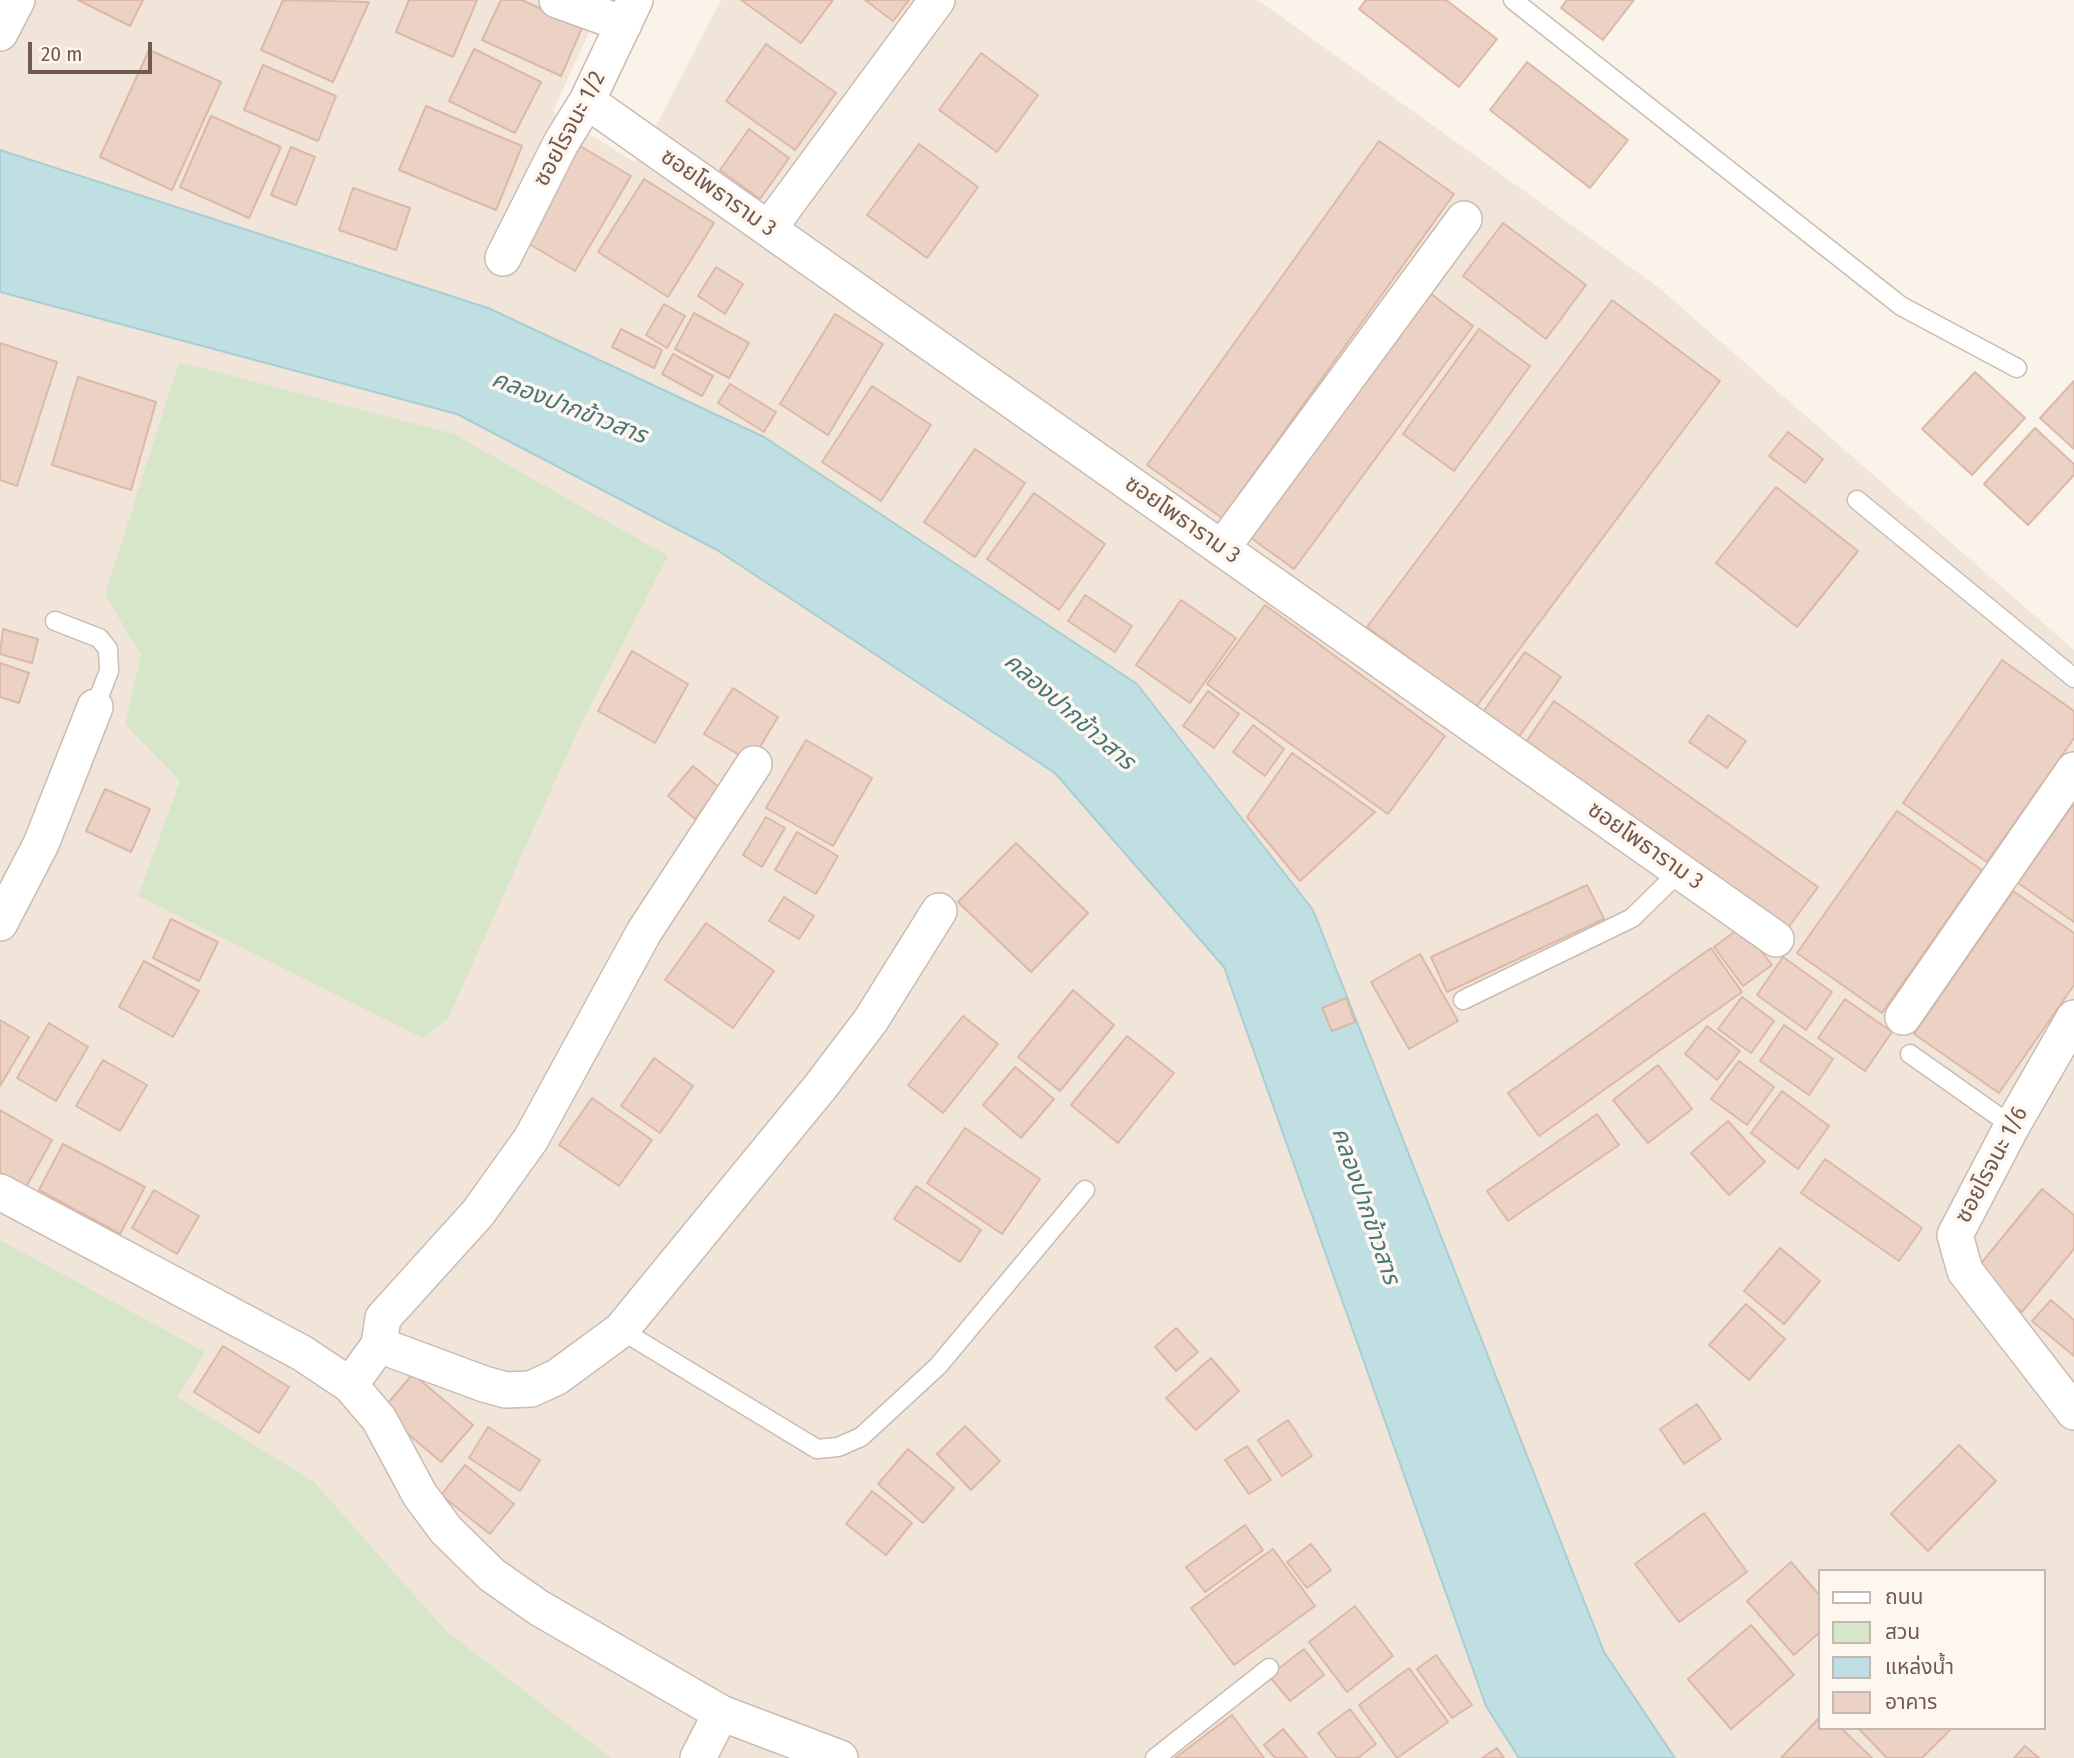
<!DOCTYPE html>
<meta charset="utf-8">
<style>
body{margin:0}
#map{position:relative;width:2074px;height:1758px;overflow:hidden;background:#faf3ea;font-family:"Fira Sans Condensed","Noto Sans Thai",sans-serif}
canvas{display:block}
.legend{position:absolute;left:1818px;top:1569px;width:228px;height:161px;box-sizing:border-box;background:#fdf7f0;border:2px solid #c5b8b0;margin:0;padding:9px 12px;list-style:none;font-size:21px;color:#725a50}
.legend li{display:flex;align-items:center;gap:14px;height:35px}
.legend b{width:35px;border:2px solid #c5b8b0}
.scale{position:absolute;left:28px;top:42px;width:124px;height:32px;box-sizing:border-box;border:4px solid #725a50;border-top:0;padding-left:9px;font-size:21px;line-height:24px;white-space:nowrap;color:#725a50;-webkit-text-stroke:5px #fdf7f0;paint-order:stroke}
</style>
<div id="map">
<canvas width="2074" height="1758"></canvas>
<ul class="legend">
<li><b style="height:9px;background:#fff"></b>ถนน</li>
<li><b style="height:19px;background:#d7e6c9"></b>สวน</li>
<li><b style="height:19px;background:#c0dfe2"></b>แหล่งน้ำ</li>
<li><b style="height:19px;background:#ecd2c4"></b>อาคาร</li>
</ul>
<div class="scale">20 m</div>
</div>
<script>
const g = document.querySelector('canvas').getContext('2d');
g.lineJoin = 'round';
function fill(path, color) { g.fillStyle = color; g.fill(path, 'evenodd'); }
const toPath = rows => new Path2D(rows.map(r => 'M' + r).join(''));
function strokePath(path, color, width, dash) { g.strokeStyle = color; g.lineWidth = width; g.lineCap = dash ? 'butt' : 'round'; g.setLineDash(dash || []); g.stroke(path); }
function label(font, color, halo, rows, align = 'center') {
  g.font = font + ' "Fira Sans Condensed","Noto Sans Thai",sans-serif'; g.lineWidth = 7; g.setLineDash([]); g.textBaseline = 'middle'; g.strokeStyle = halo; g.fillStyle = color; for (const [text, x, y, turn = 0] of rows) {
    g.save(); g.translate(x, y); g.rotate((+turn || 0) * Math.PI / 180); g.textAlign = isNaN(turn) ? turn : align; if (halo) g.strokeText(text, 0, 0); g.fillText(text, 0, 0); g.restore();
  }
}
fill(toPath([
 [0,0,604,0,553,111,634,162,658,122,721,0,1258,0,1658,287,2074,650,2074,1758,1675,1758,1604,1652,1313,910,764,437,488,308,0,150],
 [1820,1571,2044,1571,2044,1728,1820,1728],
 [0,292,457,414,717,550,1055,773,1224,967,1486,1706,1519,1758,0,1758]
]), '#f1e4d9');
fill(toPath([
 [179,362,454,434,668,556,581,724,448,1018,423,1038,138,896,180,781,125,724,141,655,105,595],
 [0,1240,205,1352,177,1397,314,1482,445,1630,611,1758,0,1758]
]), '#d7e6c9');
const water = toPath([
 [0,150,488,308,764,437,1137,684,1313,910,1604,1652,1675,1758,1519,1758,1486,1706,1224,967,1055,773,717,550,457,414,0,292,0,150]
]);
fill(water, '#c0dfe2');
strokePath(water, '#a7ced2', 2);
const building = toPath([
 [78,0,143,0,130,26,78,0],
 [283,0,369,2,333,82,261,50,283,0],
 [409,0,477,0,453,57,396,32,409,0],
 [501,0,522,0,582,28,561,76,482,40,501,0],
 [741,0,833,0,801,43,741,0],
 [865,0,909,0,893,21,865,0],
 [1366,0,1446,0,1497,39,1459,87,1359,9,1366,0],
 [1567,0,1634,0,1603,40,1561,8,1567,0],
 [766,44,836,93,795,150,726,101,766,44],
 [474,49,541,82,515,133,449,101,474,49],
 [149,50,221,82,172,190,100,157,149,50],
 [981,53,1038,95,997,152,939,110,981,53],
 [1527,62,1628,140,1590,188,1490,110,1527,62],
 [263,65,336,96,318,141,244,110,263,65],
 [426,106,522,146,496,210,399,170,426,106],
 [211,116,281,147,249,218,180,187,211,116],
 [749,129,789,158,760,199,720,170,749,129],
 [1379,141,1454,194,1222,518,1147,465,1379,141],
 [919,144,978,187,927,258,867,215,919,144],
 [580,146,631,176,575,271,524,241,580,146],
 [291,147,315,157,296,205,271,195,291,147],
 [644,179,714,223,668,297,598,252,644,179],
 [353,188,410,208,396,250,339,230,353,188],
 [1503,223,1586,285,1546,339,1463,276,1503,223],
 [716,267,743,284,725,314,698,296,716,267],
 [1431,294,1473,326,1294,569,1251,538,1431,294],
 [1612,300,1720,381,1476,707,1367,627,1612,300],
 [664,304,685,316,667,348,646,335,664,304],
 [694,313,749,343,729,378,675,349,694,313],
 [835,314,883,344,828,435,780,404,835,314],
 [621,329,662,350,654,368,612,347,621,329],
 [1479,329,1530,366,1454,471,1403,434,1479,329],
 [0,343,57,362,17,486,0,480,0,343],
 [673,354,713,376,702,396,662,374,673,354],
 [1975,372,2025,418,1972,475,1922,429,1975,372],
 [78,377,156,402,131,490,52,465,78,377],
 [2074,381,2074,449,2040,418,2074,381],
 [730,384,776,412,764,432,718,403,730,384],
 [872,386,931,425,881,501,822,462,872,386],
 [2035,428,2074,464,2074,475,2028,525,1984,484,2035,428],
 [1788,432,1823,459,1805,483,1769,456,1788,432],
 [975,449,1025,483,975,557,924,522,975,449],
 [1776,487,1858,551,1797,627,1716,563,1776,487],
 [1034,493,1105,544,1059,610,987,559,1034,493],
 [1085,595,1132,626,1115,652,1068,621,1085,595],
 [1181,600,1236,638,1190,703,1136,665,1181,600],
 [1265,605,1445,736,1388,814,1207,684,1265,605],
 [3,629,38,639,32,663,0,654,3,629],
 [632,651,688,684,655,743,598,711,632,651],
 [1525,652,1561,677,1518,738,1483,712,1525,652],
 [2002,660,2074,711,2074,738,1987,862,1903,803,2002,660],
 [0,663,29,673,19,703,0,697,0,663],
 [733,688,778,717,751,762,704,734,733,688],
 [1208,691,1239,714,1214,748,1183,726,1208,691],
 [1554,701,1818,887,1788,928,1526,742,1554,701],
 [1708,715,1746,741,1727,768,1689,742,1708,715],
 [1253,725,1284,749,1265,776,1233,752,1253,725],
 [806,740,872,778,833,846,766,808,806,740],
 [1292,753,1375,812,1300,881,1247,817,1292,753],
 [693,766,720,788,695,819,668,796,693,766],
 [105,789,150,809,131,852,86,831,105,789],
 [2074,803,2074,922,2018,883,2074,803],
 [1897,811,1982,870,1882,1013,1797,953,1897,811],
 [766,817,785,828,762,867,743,855,766,817],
 [797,832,838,856,816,894,775,870,797,832],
 [1016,843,1088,913,1031,972,958,902,1016,843],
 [1587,885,1604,919,1447,992,1431,957,1587,885],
 [2013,891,2074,933,2074,985,1999,1093,1914,1034,2013,891],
 [784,897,814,916,799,939,769,921,784,897],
 [171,919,218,942,199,981,153,958,171,919],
 [706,923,774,971,733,1028,665,980,706,923],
 [1742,926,1772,965,1743,986,1714,947,1742,926],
 [1711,948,1742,992,1539,1136,1508,1093,1711,948],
 [1420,954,1458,1021,1409,1049,1371,982,1420,954],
 [1783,957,1832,992,1806,1030,1757,995,1783,957],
 [144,961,199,991,173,1037,119,1007,144,961],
 [1073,990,1114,1025,1060,1091,1018,1057,1073,990],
 [1742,997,1774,1021,1751,1053,1718,1029,1742,997],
 [1346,998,1355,1022,1332,1031,1322,1008,1346,998],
 [1845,999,1892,1032,1865,1071,1818,1038,1845,999],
 [963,1016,998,1044,943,1113,908,1085,963,1016],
 [0,1020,29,1037,0,1086,0,1020],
 [49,1023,88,1047,56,1101,17,1078,49,1023],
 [1784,1025,1833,1059,1809,1095,1760,1061,1784,1025],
 [1707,1026,1740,1051,1717,1080,1685,1054,1707,1026],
 [1127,1036,1174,1073,1118,1143,1071,1105,1127,1036],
 [654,1058,693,1086,660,1133,621,1106,654,1058],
 [103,1060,147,1085,120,1131,76,1106,103,1060],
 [1739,1061,1774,1087,1747,1125,1711,1099,1739,1061],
 [1658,1065,1692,1109,1648,1143,1613,1100,1658,1065],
 [1015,1067,1054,1099,1021,1138,983,1105,1015,1067],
 [1782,1091,1829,1126,1798,1169,1751,1133,1782,1091],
 [592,1098,652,1140,619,1186,559,1145,592,1098],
 [0,1110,52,1140,26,1187,0,1172,0,1110],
 [1597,1114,1619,1145,1508,1221,1487,1191,1597,1114],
 [1728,1121,1765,1162,1729,1195,1691,1153,1728,1121],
 [965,1128,1040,1179,1002,1234,927,1183,965,1128],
 [63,1144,145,1187,120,1234,39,1190,63,1144],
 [1825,1159,1922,1228,1899,1261,1801,1193,1825,1159],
 [916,1186,981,1230,960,1262,894,1219,916,1186],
 [2042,1189,2074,1215,2074,1249,2022,1312,1974,1272,2042,1189],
 [154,1190,199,1216,177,1254,132,1228,154,1190],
 [1780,1248,1820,1281,1784,1324,1744,1291,1780,1248],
 [2051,1300,2074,1320,2074,1356,2032,1321,2051,1300],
 [1746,1304,1785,1339,1749,1380,1709,1345,1746,1304],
 [1176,1328,1198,1352,1176,1371,1155,1347,1176,1328],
 [223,1346,289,1387,259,1433,194,1392,223,1346],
 [1211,1358,1239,1391,1196,1430,1166,1398,1211,1358],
 [413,1374,473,1425,441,1462,381,1411,413,1374],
 [1697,1404,1721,1439,1684,1464,1660,1429,1697,1404],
 [1288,1420,1312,1456,1282,1476,1258,1440,1288,1420],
 [965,1426,1000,1461,971,1490,937,1454,965,1426],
 [488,1427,540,1460,520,1491,469,1458,488,1427],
 [1959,1445,1996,1481,1928,1551,1891,1514,1959,1445],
 [1247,1446,1271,1480,1249,1494,1225,1460,1247,1446],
 [908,1449,954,1488,923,1523,878,1484,908,1449],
 [465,1465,514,1504,490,1534,441,1495,465,1465],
 [872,1491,912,1523,886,1555,846,1524,872,1491],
 [1704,1513,1747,1572,1679,1622,1635,1564,1704,1513],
 [1245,1525,1263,1550,1205,1592,1186,1567,1245,1525],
 [1311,1544,1331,1570,1307,1588,1287,1562,1311,1544],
 [1273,1549,1315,1606,1234,1665,1191,1608,1273,1549],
 [1791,1562,1820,1596,1820,1632,1794,1655,1747,1601,1791,1562],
 [1355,1606,1393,1656,1347,1692,1309,1642,1355,1606],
 [1751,1625,1794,1675,1731,1729,1688,1679,1751,1625],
 [1304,1649,1324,1675,1290,1701,1269,1676,1304,1649],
 [1436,1655,1472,1705,1452,1718,1417,1669,1436,1655],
 [1409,1668,1448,1722,1397,1758,1359,1705,1409,1668],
 [1350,1709,1376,1744,1358,1758,1337,1758,1318,1733,1350,1709],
 [1232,1715,1264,1758,1175,1758,1232,1715],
 [1820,1717,1820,1728,1841,1728,1872,1758,1781,1758,1820,1717],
 [1858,1728,1952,1728,1922,1758,1887,1758,1858,1728],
 [1283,1729,1307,1758,1275,1758,1264,1745,1283,1729],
 [2025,1746,2039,1758,2014,1758,2025,1746],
 [1497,1748,1504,1758,1482,1758,1497,1748]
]);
fill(building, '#ecd2c4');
strokePath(building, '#ddb8a7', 2);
const lane = toPath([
 [1513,0,1901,306,2017,368],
 [1857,500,2074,678],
 [55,621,99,638,108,649,109,671,95,707],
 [1463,1000,1632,918,1680,871],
 [1910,1054,2012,1126],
 [621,1330,817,1449,838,1447,861,1437,938,1366,1085,1190],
 [1155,1758,1269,1668]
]);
const street = toPath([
 [557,0,624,24],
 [0,33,17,0],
 [587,101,1776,939],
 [769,228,937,0],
 [503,258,561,143,587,101,635,0],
 [1222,548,1464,219],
 [0,923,41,844,95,707],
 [1903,1017,2074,770],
 [2074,1018,2012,1126,1955,1235,1965,1271,2074,1412],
 [0,1192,302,1353,350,1385,379,1419,420,1495,446,1530,492,1575,539,1608,721,1713,840,1758],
 [379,1345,383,1318,478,1213,531,1139,644,932,754,764],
 [350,1385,379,1345,484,1384,506,1390,531,1389,557,1377,621,1330,821,1086,871,1020,939,911],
 [698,1758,721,1713]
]);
strokePath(lane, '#cbbbb0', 21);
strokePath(street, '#cbbbb0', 38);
strokePath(lane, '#fff', 18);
strokePath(street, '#fff', 35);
label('23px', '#725a50', '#fdf7f0', [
 ["ซอยโรจนะ 1/2",570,129,-62],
 ["ซอยโพธาราม 3",718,193,35],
 ["ซอยโพธาราม 3",1182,520,35],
 ["ซอยโพธาราม 3",1645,846,35],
 ["ซอยโรจนะ 1/6",1992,1165,-62]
]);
label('italic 24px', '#48767b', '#fdf7f0', [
 ["คลองปากข้าวสาร",569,408,21],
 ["คลองปากข้าวสาร",1069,712,41],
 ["คลองปากข้าวสาร",1365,1206,71]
]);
</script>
